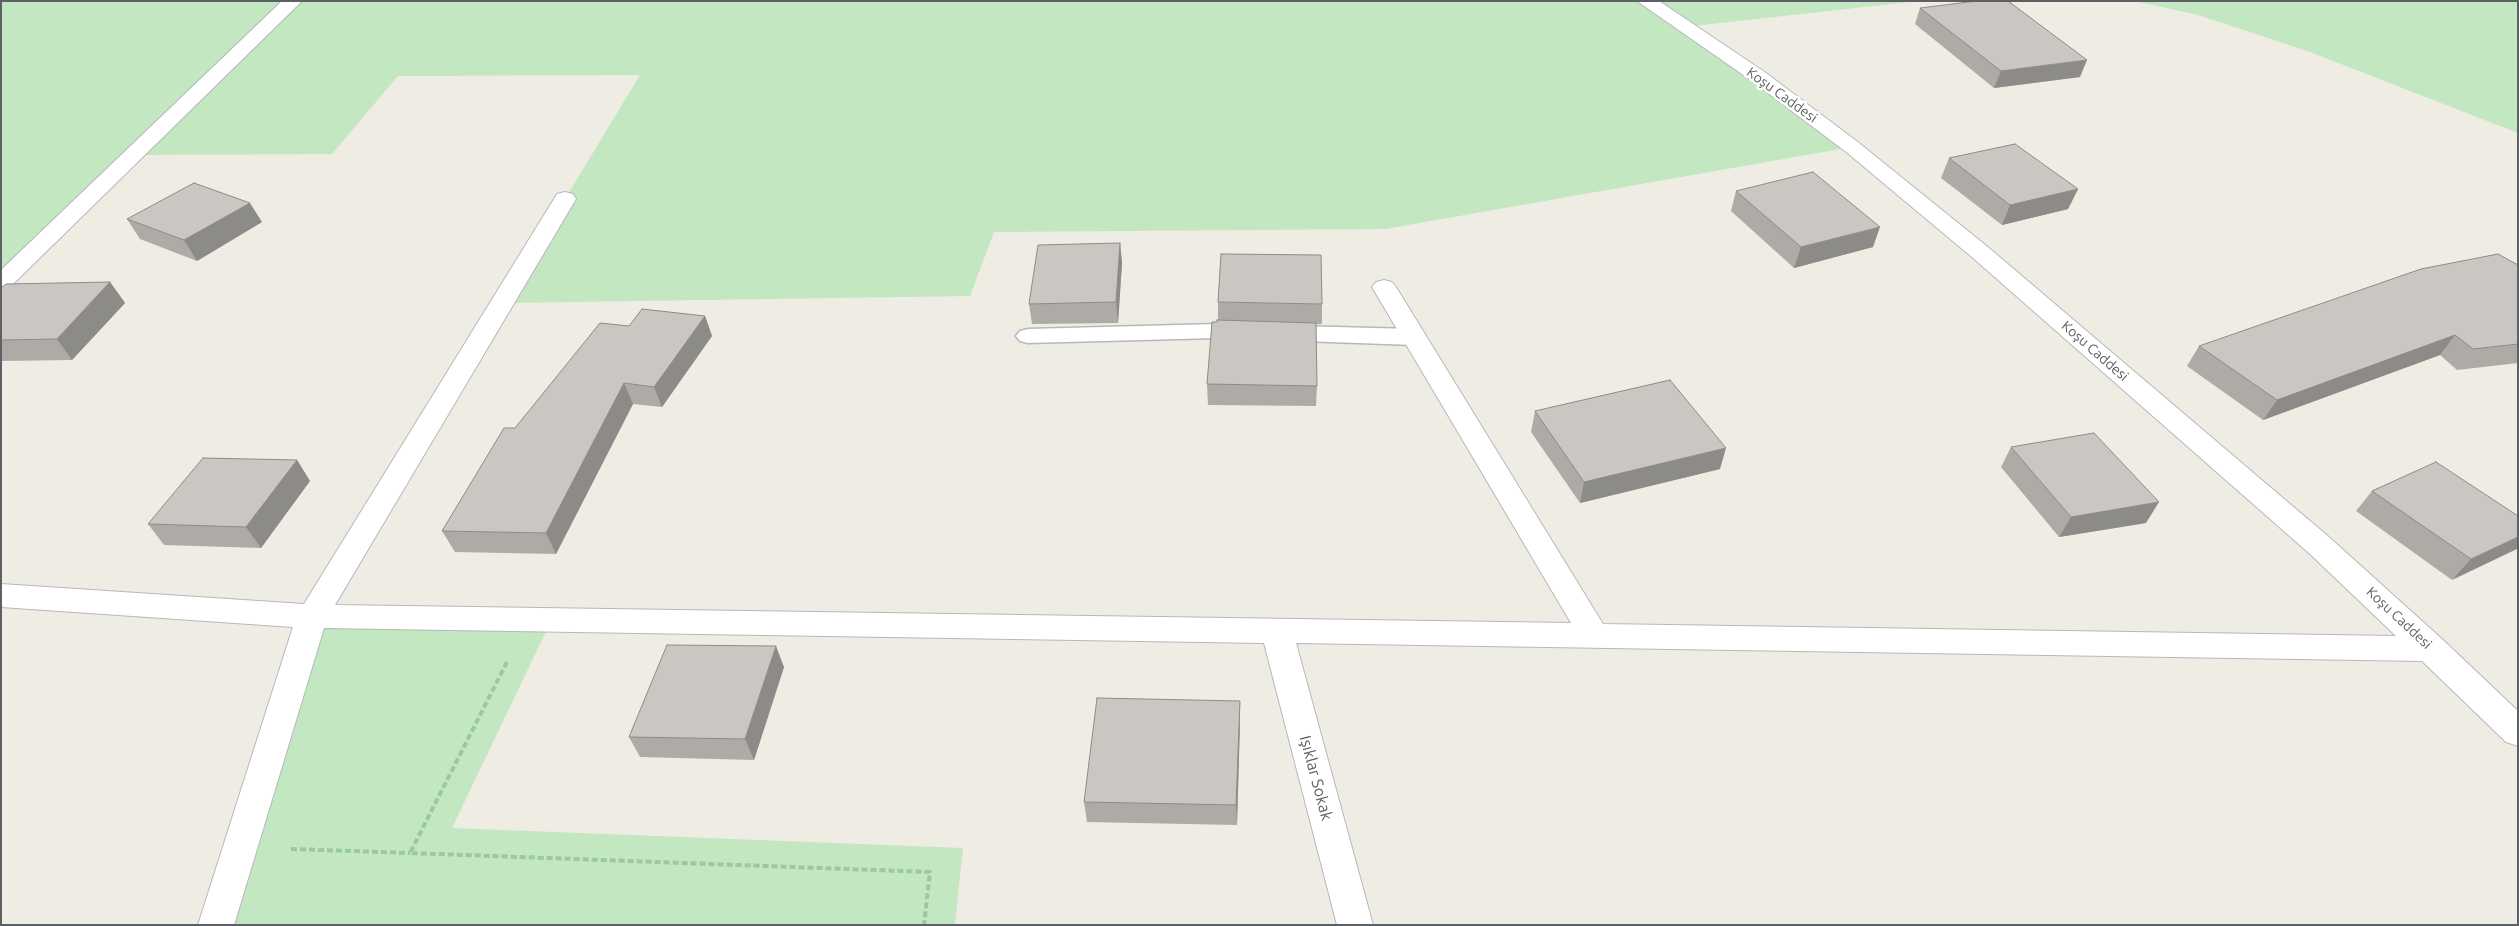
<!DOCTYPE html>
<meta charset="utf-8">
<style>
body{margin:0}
#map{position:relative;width:2519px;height:926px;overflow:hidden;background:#efece4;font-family:Ubuntu,sans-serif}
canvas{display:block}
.frame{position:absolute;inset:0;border:2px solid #5c6165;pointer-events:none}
</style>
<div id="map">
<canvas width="2519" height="926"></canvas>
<div class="frame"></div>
</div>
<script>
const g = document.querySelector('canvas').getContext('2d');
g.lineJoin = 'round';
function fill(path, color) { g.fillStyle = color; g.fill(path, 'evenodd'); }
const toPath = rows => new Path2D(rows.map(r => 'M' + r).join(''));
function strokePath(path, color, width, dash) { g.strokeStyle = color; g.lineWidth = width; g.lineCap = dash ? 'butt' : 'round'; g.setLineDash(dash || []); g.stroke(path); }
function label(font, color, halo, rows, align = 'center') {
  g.font = font + ' Ubuntu,sans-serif'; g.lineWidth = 5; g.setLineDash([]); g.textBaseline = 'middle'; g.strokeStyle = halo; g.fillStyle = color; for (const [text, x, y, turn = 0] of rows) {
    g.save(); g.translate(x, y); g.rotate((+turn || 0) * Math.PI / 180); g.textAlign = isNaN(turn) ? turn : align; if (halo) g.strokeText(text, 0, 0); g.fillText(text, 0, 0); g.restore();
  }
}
fill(toPath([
 [1,1,1919,1,1684,27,1852,147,1385,229,994,232,970,296,502,303,640,75,398,76,332,154,134,155,1,283],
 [2135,1,2518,1,2518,133,2310,52,2198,15],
 [312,616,552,619,452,828,963,848,955,925,216,925]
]), '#c3e7c1');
const service = toPath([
 [1216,324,1414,329,1422,332,1426,337,1422,342,1414,345,1216,338,1028,343,1020,341,1016,336,1020,331,1028,329,1216,324]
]);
const minor = toPath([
 [282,1,302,1,9,288,1,290,1,270,282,1],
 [1637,1,1659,1,1766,73,1859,143,1989,248,2330,538,2443,640,2518,711,2518,746,2506,742,2422,661,1296,643,1373,925,1337,925,1264,643,324,628,234,925,198,925,293,627,1,607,1,584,304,604,554,199,557,194,565,192,573,194,576,199,335,605,1571,623,1372,287,1376,282,1384,280,1392,282,1396,287,1603,624,2396,636,2310,554,1973,258,1845,151,1752,81,1637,1]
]);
strokePath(service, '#b5b8bc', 3);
strokePath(minor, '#b5b8bc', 2);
strokePath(toPath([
 [507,662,410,853,930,872,924,925],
 [291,849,410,853]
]), '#99c8a3', 4, [6, 3]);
fill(service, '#fff');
fill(minor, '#fff');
fill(toPath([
 [1920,8,2080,77,1994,88,1915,24],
 [1949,158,2078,189,2068,209,2002,225,1941,178],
 [1736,191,1873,247,1794,268,1731,211],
 [127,219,262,222,197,261,140,239],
 [1120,243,1122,263,1118,323,1032,324,1029,304],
 [2518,265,2518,363,2457,370,2440,355,2263,420,2187,366,2199,346],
 [110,282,125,303,72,360,1,361,1,288],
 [1218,302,1322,304,1322,324,1316,324,1317,386,1316,406,1208,405,1207,384,1217,322,1218,320],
 [705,316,712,336,662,407,633,404,556,554,455,552,442,531,515,428,629,326],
 [1535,411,1720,469,1580,503,1531,432],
 [2011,447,2146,523,2059,537,2001,467],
 [297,460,310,481,261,548,164,545,148,524],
 [2372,491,2518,516,2452,580,2356,511],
 [784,667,754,760,640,757,629,737],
 [1240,701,1240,721,1237,825,1087,822,1084,802]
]), '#aeaba7');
fill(toPath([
 [2087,60,2080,77,1994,88,2001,71],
 [2078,189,2068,209,2002,225,2010,205],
 [250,203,262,222,197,261,184,240],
 [1880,227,1873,247,1794,268,1801,247],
 [1120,243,1122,263,1118,323,1116,302],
 [110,282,125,303,72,360,57,339],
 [705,316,712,336,662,407,654,387],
 [2455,335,2440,355,2263,420,2277,400],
 [624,383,633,404,556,554,546,533],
 [1726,448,1720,469,1580,503,1584,482],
 [297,460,310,481,261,548,246,527],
 [2159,502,2146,523,2059,537,2071,517],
 [2518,537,2517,549,2452,580,2471,559],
 [776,646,784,667,754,760,745,739],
 [1240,701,1240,721,1237,825,1236,805]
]), '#8d8b88');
const building = toPath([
 [1977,1,2008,1,2087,60,2001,71,1920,8,1977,1],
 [2015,144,2078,189,2010,205,1949,158,2015,144],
 [1813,172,1880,227,1801,247,1736,191,1813,172],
 [194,183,250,203,184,240,127,219,194,183],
 [1120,243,1116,302,1029,304,1038,245,1120,243],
 [1221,254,1321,255,1322,304,1218,302,1221,254],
 [2498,254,2518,265,2518,344,2473,349,2455,335,2277,400,2199,346,2421,269,2498,254],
 [110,282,57,339,1,340,1,288,6,284,110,282],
 [642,309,705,316,654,387,624,383,546,533,442,531,504,428,515,428,600,323,629,326,642,309],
 [1217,320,1316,323,1317,386,1207,384,1212,322,1217,322,1217,320],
 [1670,380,1726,448,1584,482,1535,411,1670,380],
 [2094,433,2159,502,2071,517,2011,447,2094,433],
 [203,458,297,460,246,527,148,524,203,458],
 [2436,462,2518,516,2518,537,2471,559,2372,491,2436,462],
 [667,645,776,646,745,739,629,737,667,645],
 [1097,698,1240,701,1236,805,1084,802,1097,698]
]);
fill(building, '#cac7c2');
strokePath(building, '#8d8b88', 1);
label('14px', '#5c6165', '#fff', [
 ["Koşu Caddesi",1782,95,36],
 ["Koşu Caddesi",2095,351,41],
 ["Koşu Caddesi",2399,618,43]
]);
label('16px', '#5c6165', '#fff', [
 ["Işıklar Sokak",1316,778,75]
]);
</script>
